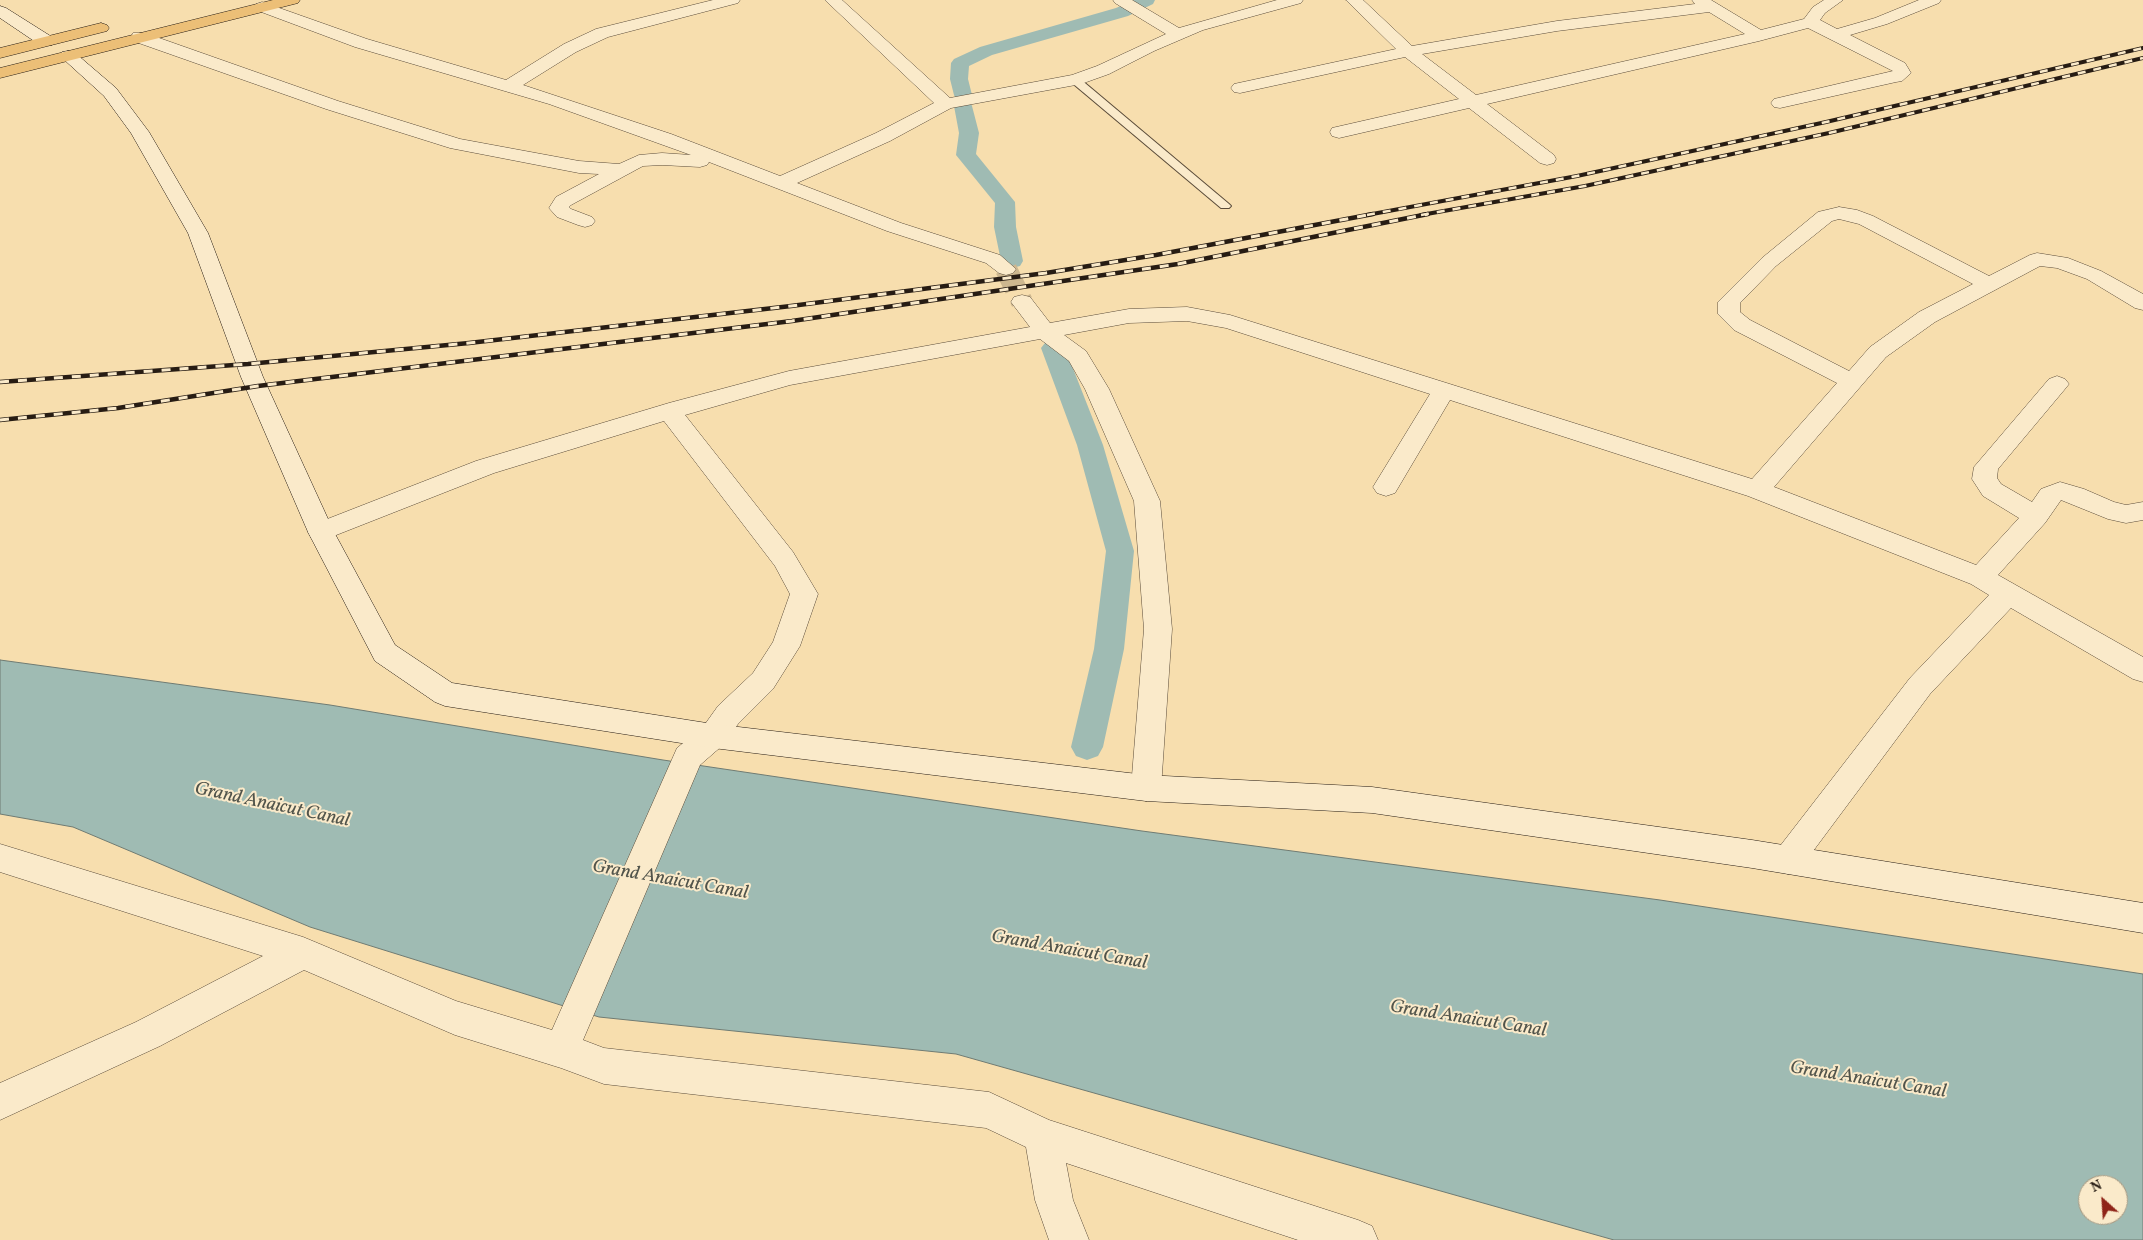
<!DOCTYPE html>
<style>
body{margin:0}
#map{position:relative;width:2143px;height:1240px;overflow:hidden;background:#f7deae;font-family:Vollkorn,serif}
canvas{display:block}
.north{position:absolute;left:2078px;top:1175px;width:50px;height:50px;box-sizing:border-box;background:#faeaca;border:1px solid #a69881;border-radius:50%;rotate:334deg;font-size:14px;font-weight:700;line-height:20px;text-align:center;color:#271c13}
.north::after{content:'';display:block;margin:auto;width:18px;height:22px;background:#8f2418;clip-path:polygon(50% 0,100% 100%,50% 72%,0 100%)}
</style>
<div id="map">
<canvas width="2143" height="1240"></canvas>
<div class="north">N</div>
</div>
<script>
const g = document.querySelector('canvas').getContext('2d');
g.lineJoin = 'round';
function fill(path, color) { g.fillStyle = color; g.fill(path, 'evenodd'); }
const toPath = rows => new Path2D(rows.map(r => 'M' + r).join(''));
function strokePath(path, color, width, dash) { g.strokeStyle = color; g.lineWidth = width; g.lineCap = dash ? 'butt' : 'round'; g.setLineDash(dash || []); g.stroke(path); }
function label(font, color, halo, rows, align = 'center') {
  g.font = font + ' Vollkorn,serif'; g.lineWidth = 4; g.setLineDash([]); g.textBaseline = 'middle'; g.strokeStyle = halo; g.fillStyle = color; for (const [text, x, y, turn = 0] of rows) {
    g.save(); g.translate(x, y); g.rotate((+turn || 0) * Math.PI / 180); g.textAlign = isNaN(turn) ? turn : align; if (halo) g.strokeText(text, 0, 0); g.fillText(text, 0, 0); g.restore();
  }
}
const water = toPath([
 [0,660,330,705,663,760,1142,831,1660,900,2143,974,2143,1240,1614,1240,956,1054,599,1017,310,927,73,827,0,814,0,660],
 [2088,1185,2118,1185,2118,1215,2088,1215,2088,1185]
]);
fill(water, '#9fbbb3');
strokePath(water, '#6f7b73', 1);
fill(toPath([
 [1134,0,1155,0,1153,4,1128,16,992,55,969,66,968,79,972,95,970,99,963,100,970,102,972,106,979,133,976,154,1015,202,1016,227,1023,261,1020,266,1012,268,1004,266,1001,261,994,227,995,203,956,155,959,133,954,106,956,102,963,100,956,99,954,95,950,79,951,63,954,59,980,47,1116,8,1134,0],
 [1053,341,1061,343,1065,348,1103,445,1134,551,1124,649,1103,747,1098,756,1087,760,1076,756,1071,747,1094,649,1106,551,1077,445,1041,348,1045,343,1053,341]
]), '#9fbbb3');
strokePath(toPath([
 [1006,269,1022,302]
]), '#cdb78f', 22, [22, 11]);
const lane = toPath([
 [1075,77,1079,78,1229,204,1231,206,1229,208,1221,208,1071,82,1070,80,1075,77]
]);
const street = toPath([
 [713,0,740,0,738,3,608,37,576,52,523,85,671,134,780,176,876,133,934,103,825,0,842,0,950,98,1072,75,1097,66,1166,34,1115,3,1113,0,1132,0,1179,28,1277,0,1303,0,1301,3,1203,30,1154,51,1109,74,1081,84,951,108,890,141,797,183,901,223,1000,255,1016,269,1013,273,1006,275,999,273,986,263,887,231,709,162,707,165,700,167,662,165,643,166,571,205,569,207,571,209,592,217,595,221,592,225,585,227,578,225,557,217,549,208,556,197,599,174,579,173,450,148,326,109,133,41,131,37,133,33,145,33,338,101,460,139,579,161,619,164,639,155,662,153,691,155,549,104,355,47,256,10,254,7,256,4,262,2,268,4,367,39,506,80,564,44,596,29,713,0],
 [1346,0,1363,0,1412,46,1557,21,1695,4,1692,0,1711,0,1761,30,1804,19,1813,7,1824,0,1843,0,1825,13,1820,20,1837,29,1875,18,1919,0,1941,0,1939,3,1887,24,1850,35,1905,63,1911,73,1902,81,1896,82,1780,108,1774,107,1771,103,1774,99,1893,71,1808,28,1759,41,1487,104,1554,155,1556,159,1554,163,1547,165,1540,163,1469,108,1339,138,1332,136,1330,132,1332,128,1459,99,1405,57,1240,93,1234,92,1231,88,1234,84,1396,49,1346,0],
 [1709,12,1745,34,1476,95,1422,54,1557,31,1709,12],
 [1839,207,1857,210,1873,216,1989,276,2030,255,2037,253,2068,258,2101,271,2143,294,2143,310,2135,308,2087,279,2057,268,2040,266,1935,322,1886,357,1774,487,1976,565,2019,518,1983,496,1972,479,1974,467,2049,379,2057,376,2065,379,2069,384,2065,389,1998,469,1997,478,2001,484,2032,502,2041,489,2060,482,2084,489,2114,502,2126,505,2143,502,2143,520,2126,523,2108,519,2061,500,2045,523,1998,575,2143,657,2143,682,2133,679,2011,608,1930,694,1799,870,1788,874,1777,870,1772,860,1777,850,1910,678,1989,595,1971,584,1748,496,1450,400,1395,493,1386,496,1377,493,1373,487,1430,394,1226,328,1187,321,1129,323,1064,335,1086,351,1109,389,1160,501,1172,629,1161,788,1157,797,1146,801,1135,797,1131,788,1144,629,1134,501,1085,389,1069,361,1040,339,790,385,685,415,793,552,818,594,800,646,773,689,738,724,723,745,700,765,583,1040,604,1048,989,1092,1049,1120,1358,1220,1372,1226,1378,1240,1298,1240,1066,1163,1073,1200,1089,1240,1049,1240,1035,1200,1026,1147,986,1128,604,1084,561,1068,455,1035,304,970,160,1046,0,1120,0,1083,136,1022,263,956,0,872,0,844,303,937,456,1001,552,1030,677,748,703,727,718,706,753,673,773,642,790,594,775,566,664,421,494,473,321,541,312,539,308,532,312,525,476,461,669,403,789,371,1030,327,1011,302,1014,297,1022,295,1030,297,1050,323,1129,309,1187,307,1230,315,1752,479,1837,383,1734,330,1718,314,1718,302,1762,258,1818,212,1839,207],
 [1839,219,1859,224,1973,284,1919,312,1870,347,1849,371,1750,320,1740,312,1740,303,1776,266,1832,221,1839,219]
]);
const secondary = toPath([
 [0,6,6,8,52,37,54,41,52,45,40,45,0,18,0,6],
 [68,51,74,52,116,88,149,132,208,233,263,377,334,532,395,645,452,683,713,724,1146,775,1372,787,1752,840,2143,903,2143,933,1752,868,1372,813,1146,801,713,748,445,706,435,702,375,661,308,532,241,377,188,233,131,133,104,96,60,56,62,52,68,51]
]);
const primary = toPath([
 [273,0,300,0,298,3,0,78,0,68,273,0],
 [101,23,107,25,109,28,107,31,0,58,0,48,101,23]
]);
strokePath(lane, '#5b4c3a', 2);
strokePath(street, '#5b4c3a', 1);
strokePath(secondary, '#271c13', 1);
strokePath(primary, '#271c13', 1);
fill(lane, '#faeaca');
fill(street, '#faeaca');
fill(secondary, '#faeaca');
fill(primary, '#ecbf77');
const railFar1 = toPath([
 [1367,215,1577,176,1826,122,2143,48],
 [1421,215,1585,186,1829,133,2143,58]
]);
const rail = toPath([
 [0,382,248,364,469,343,791,306,1046,273,1156,255,1373,214],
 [0,420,118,408,258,386,792,321,1178,264,1428,214]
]);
strokePath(railFar1, '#271c13', 4);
strokePath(rail, '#271c13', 4.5);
strokePath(railFar1, '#faeaca', 2.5, [8]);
strokePath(rail, '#faeaca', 3, [9]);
label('italic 19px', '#51544b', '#faeaca', [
 ["Grand Anaicut Canal",272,806,12],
 ["Grand Anaicut Canal",670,881,10],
 ["Grand Anaicut Canal",1069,951,10],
 ["Grand Anaicut Canal",1468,1020,9],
 ["Grand Anaicut Canal",1868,1081,9]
]);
</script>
